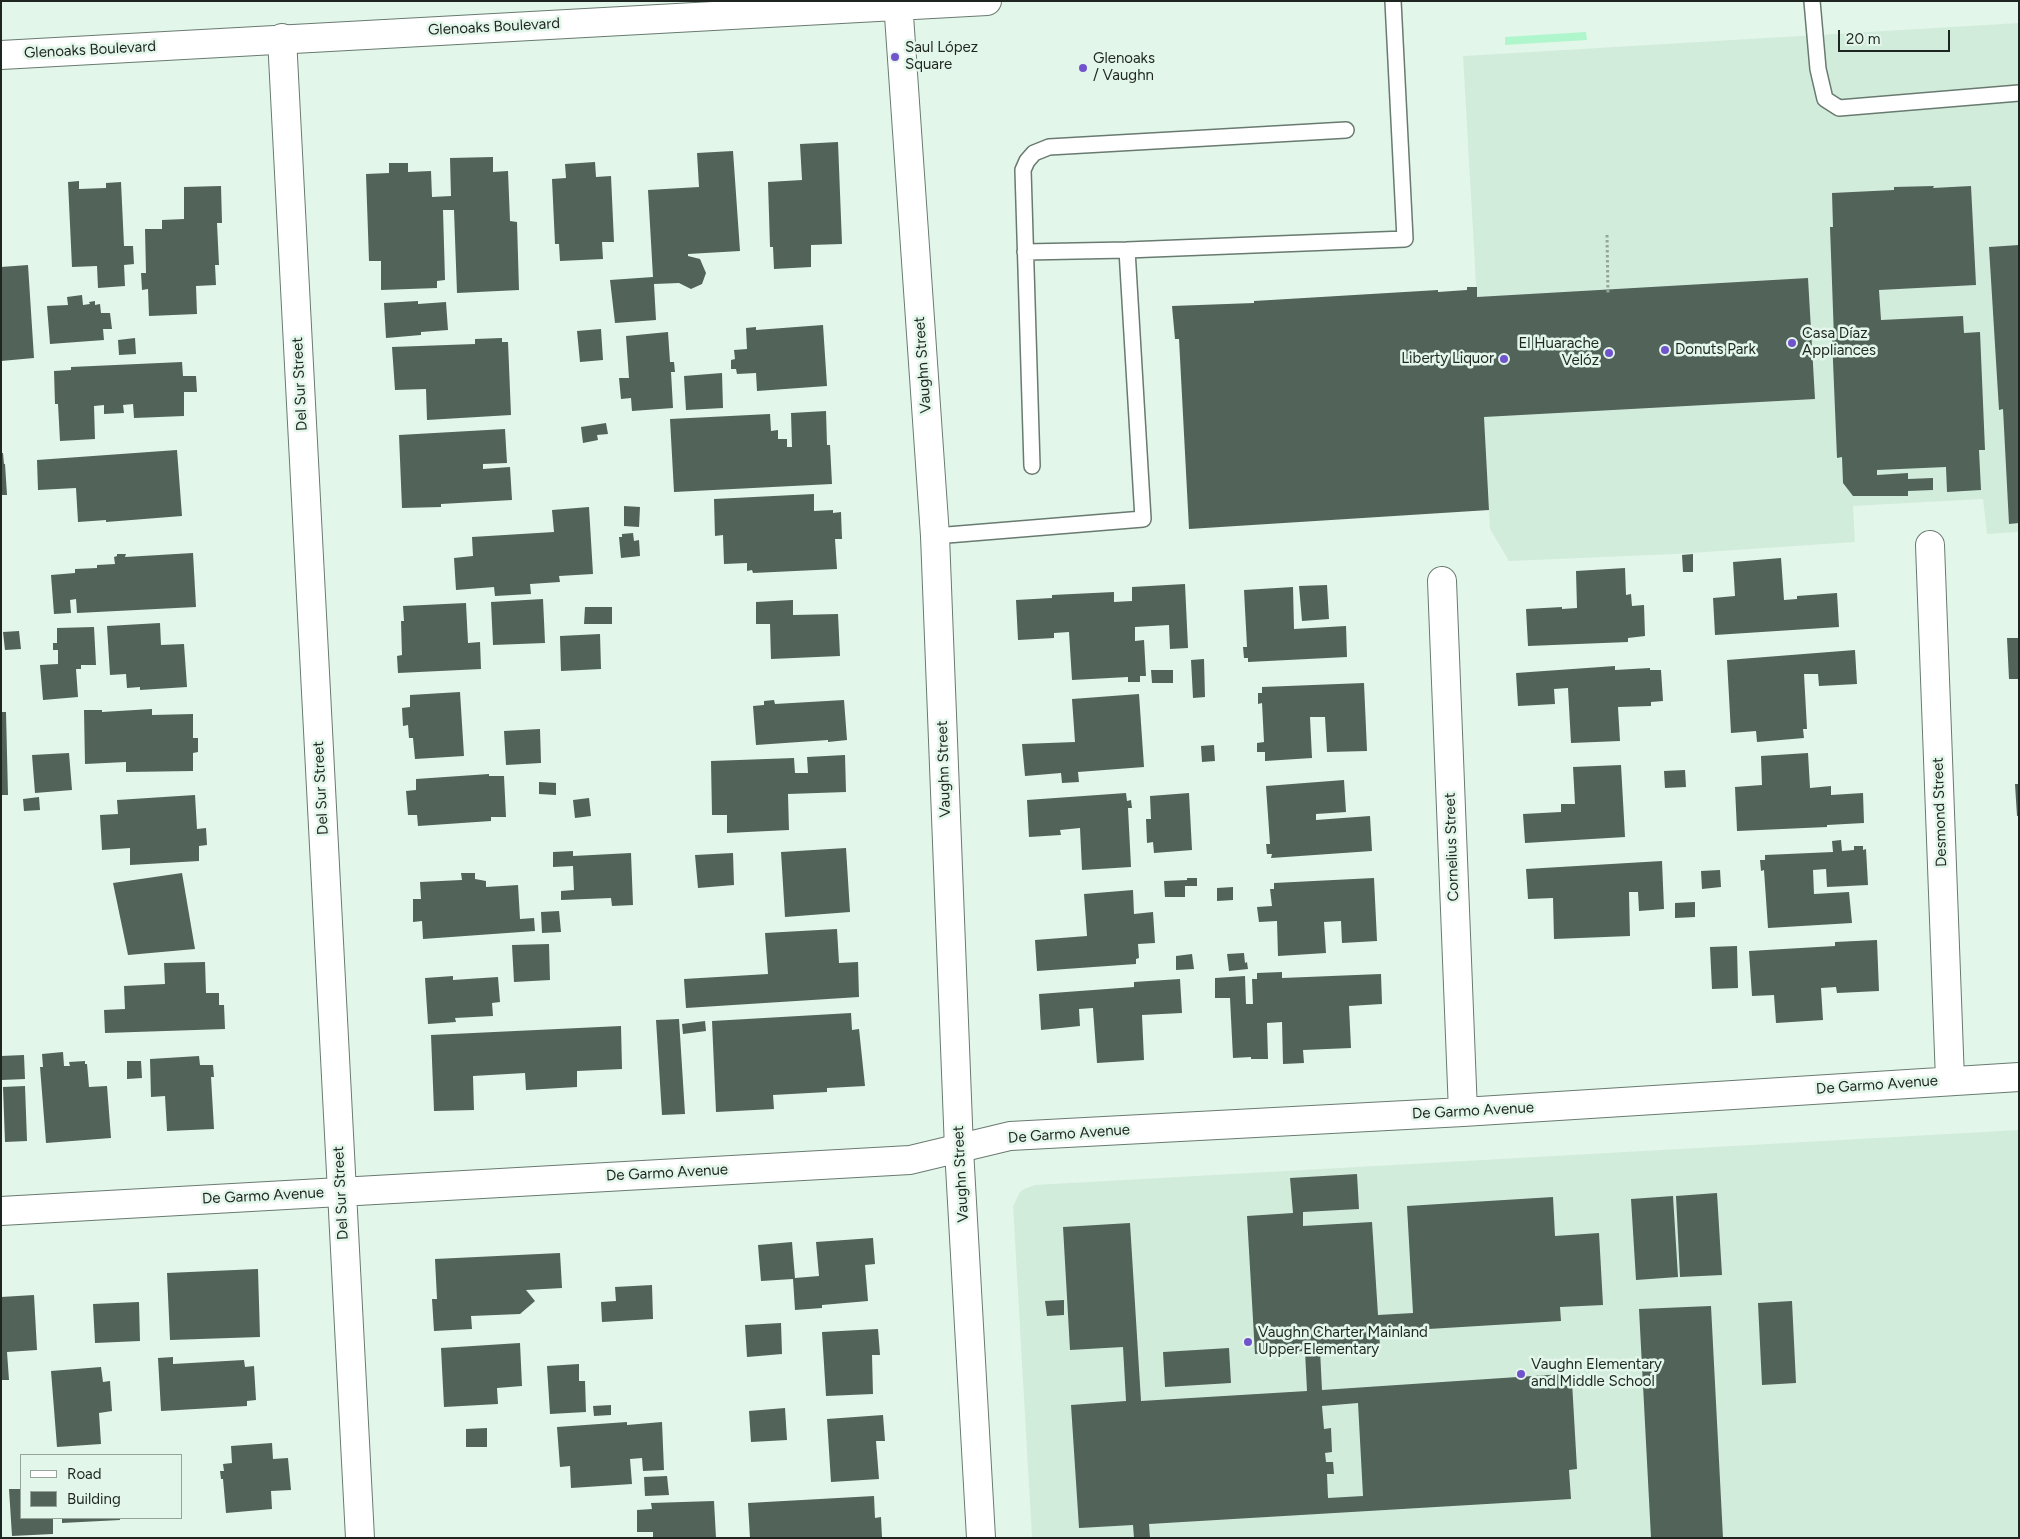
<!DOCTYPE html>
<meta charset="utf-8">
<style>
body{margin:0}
#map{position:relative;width:2020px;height:1539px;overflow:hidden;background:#e3f6ea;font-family:Figtree,sans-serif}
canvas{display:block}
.frame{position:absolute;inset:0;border:2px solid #1f2622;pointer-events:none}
.legend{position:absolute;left:20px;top:1454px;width:162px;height:65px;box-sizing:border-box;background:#e3f6ea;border:1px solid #95a39a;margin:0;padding:6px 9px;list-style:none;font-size:15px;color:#1f2622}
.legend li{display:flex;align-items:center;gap:10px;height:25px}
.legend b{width:25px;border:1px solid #95a39a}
.scale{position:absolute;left:1838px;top:30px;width:112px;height:22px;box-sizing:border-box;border:2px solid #1f2622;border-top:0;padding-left:6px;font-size:15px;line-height:18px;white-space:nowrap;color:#1f2622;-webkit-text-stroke:4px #e3f6ea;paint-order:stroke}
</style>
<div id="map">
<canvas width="2020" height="1539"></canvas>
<div class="frame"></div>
<ul class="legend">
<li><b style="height:6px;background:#fff"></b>Road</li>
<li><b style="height:14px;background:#526359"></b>Building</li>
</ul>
<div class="scale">20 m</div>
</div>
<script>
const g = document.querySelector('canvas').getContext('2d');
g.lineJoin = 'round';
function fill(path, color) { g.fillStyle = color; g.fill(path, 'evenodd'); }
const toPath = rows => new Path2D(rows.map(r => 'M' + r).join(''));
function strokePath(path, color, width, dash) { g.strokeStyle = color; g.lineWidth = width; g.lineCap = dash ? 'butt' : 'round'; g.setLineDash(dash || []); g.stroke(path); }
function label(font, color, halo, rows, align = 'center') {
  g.font = font + ' Figtree,sans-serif'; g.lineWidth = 5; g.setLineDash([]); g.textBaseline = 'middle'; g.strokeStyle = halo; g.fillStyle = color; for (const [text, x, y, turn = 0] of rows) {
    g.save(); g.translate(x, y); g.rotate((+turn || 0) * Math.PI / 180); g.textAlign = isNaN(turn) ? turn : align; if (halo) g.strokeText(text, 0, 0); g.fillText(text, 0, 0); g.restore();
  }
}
fill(toPath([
 [2019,23,2019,532,1987,534,1983,499,1853,506,1855,542,1676,554,1509,561,1490,529,1463,56],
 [2019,1130,2019,1538,1032,1538,1013,1206,1020,1192,1024,1189,1035,1185]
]), '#d2ecdc');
fill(toPath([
 [1586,32,1587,40,1505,45,1505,37]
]), '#aff6cc');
fill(toPath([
 [838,142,842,244,811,245,811,267,774,269,773,247,770,247,768,182,802,180,800,144],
 [733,151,740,251,688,254,688,256,700,259,706,273,702,284,691,289,679,283,654,284,656,320,615,323,610,280,653,277,648,190,699,187,697,153],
 [493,157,493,172,508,171,510,221,517,222,519,290,457,293,454,210,443,210,445,280,437,281,437,288,381,290,381,261,369,261,366,174,389,173,389,163,408,163,408,172,431,171,432,197,451,196,450,158],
 [595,162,596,177,611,176,614,242,602,242,603,259,560,261,559,244,555,244,552,179,566,178,565,164],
 [79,181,79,189,106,188,106,183,121,182,124,246,133,246,134,264,124,265,125,286,98,288,97,266,72,267,68,182],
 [221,186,222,223,217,223,219,265,215,265,216,285,196,286,197,314,149,316,148,289,142,290,141,273,146,273,145,229,162,229,162,220,184,219,184,187],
 [1934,186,1933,188,1971,186,1976,285,1879,290,1881,320,1963,316,1964,333,1980,332,1985,450,1979,450,1981,490,1947,492,1946,467,1877,470,1877,475,1908,473,1908,479,1933,478,1933,490,1908,491,1908,496,1853,496,1843,483,1842,457,1837,458,1832,337,1834,338,1830,227,1833,227,1832,193,1894,190,1894,187],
 [2019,245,2019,523,2009,524,2003,409,1999,410,1989,247],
 [28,265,34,358,1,361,1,267],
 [1808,278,1815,399,1484,417,1489,510,1189,529,1179,339,1175,339,1172,306,1254,303,1254,301,1438,290,1438,292,1467,290,1467,287,1477,287,1477,297],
 [82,295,83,305,90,304,89,302,95,301,95,305,100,304,101,313,110,313,112,329,103,329,104,340,50,344,47,306,68,305,67,297],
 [418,301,418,304,446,302,448,330,421,332,421,335,386,338,384,303],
 [823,325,827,386,757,391,756,373,737,374,736,369,731,369,731,360,735,359,734,350,747,349,746,328,756,327,756,330],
 [601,329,603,360,580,362,577,331],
 [668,332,670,362,674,362,675,372,671,372,673,408,632,411,631,398,621,399,619,378,629,378,626,336],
 [135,338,136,354,119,355,118,340],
 [502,338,502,342,508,342,511,415,427,420,426,389,395,390,392,347,475,344,475,339],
 [182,362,183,376,196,376,197,392,184,392,184,416,134,418,133,404,123,405,124,413,104,414,104,405,94,406,95,439,60,441,58,404,55,404,54,371,71,370,71,367],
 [722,373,723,408,686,410,684,376],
 [826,411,827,445,830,445,832,484,674,492,670,419,770,414,771,431,778,430,778,439,787,439,787,447,792,447,791,413],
 [606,423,608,434,597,435,598,440,583,443,581,427],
 [505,429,507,463,483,464,483,469,510,467,512,500,441,504,441,507,402,508,399,435],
 [177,450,182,516,106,522,106,520,78,522,76,488,38,490,37,460],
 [1,453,3,453,4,464,5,464,7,495,1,495],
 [814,494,814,511,833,510,833,513,841,512,842,539,835,539,837,569,753,573,752,570,747,571,747,563,724,564,723,535,715,536,714,499],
 [624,506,640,507,639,527,624,526],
 [589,507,593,574,559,576,560,582,530,584,531,594,495,596,494,587,456,590,454,558,473,556,472,537,554,532,552,510],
 [633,533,634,541,639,540,640,556,621,558,619,537,622,537,622,534],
 [193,553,196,607,77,613,76,599,70,600,71,613,54,614,51,575,75,573,75,569,97,568,97,565,115,564,114,557,117,556,117,554,126,554,125,557],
 [1693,554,1693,572,1683,572,1682,555],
 [1781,558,1784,600,1797,599,1797,596,1837,593,1839,627,1715,635,1713,598,1735,596,1733,562],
 [1625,568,1626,595,1631,594,1632,606,1644,605,1645,636,1628,638,1628,642,1528,646,1526,609,1562,607,1562,609,1577,608,1576,571],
 [1185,584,1188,648,1170,649,1169,625,1135,627,1135,641,1144,640,1146,676,1140,676,1140,682,1128,682,1128,677,1072,680,1069,632,1054,633,1054,638,1018,640,1016,600,1052,598,1052,595,1114,592,1114,602,1132,601,1132,587],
 [1327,585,1329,619,1302,621,1299,586],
 [1293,587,1294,629,1346,626,1347,657,1248,662,1248,658,1244,658,1243,647,1247,647,1244,590],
 [543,599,545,643,493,645,491,602],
 [793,600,793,615,838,614,840,656,771,659,770,624,756,624,756,602],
 [466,603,468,643,480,642,481,669,398,673,397,656,402,655,401,621,404,621,403,606],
 [585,607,612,607,612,624,584,624],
 [160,623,161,645,184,644,187,687,140,690,140,687,127,688,126,674,110,675,107,626],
 [94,627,96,665,81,665,81,669,76,669,78,697,43,700,40,665,58,664,58,650,53,650,53,643,57,643,57,628],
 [19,631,21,649,5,650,3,632],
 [600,634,601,669,561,671,560,636],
 [2007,638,2019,638,2019,679,2009,679],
 [1855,650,1857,684,1819,686,1818,674,1804,674,1807,729,1803,729,1804,738,1757,742,1756,731,1731,733,1727,660],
 [1204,659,1205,697,1193,698,1191,660],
 [1615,666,1615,670,1650,668,1650,670,1661,670,1663,701,1651,702,1651,706,1618,707,1620,741,1571,743,1568,688,1554,689,1555,704,1518,706,1516,673],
 [1151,670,1173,670,1173,683,1152,683],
 [1364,683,1367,751,1327,752,1325,717,1310,717,1312,758,1265,761,1265,752,1257,752,1257,743,1264,742,1262,703,1258,704,1258,693,1262,693,1262,687],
 [460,692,464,756,415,759,413,738,409,738,408,725,403,726,402,708,410,707,410,695],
 [1139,694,1144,767,1078,772,1079,782,1062,783,1061,773,1025,776,1022,744,1075,742,1072,699],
 [774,700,775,704,844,700,847,740,828,742,828,740,756,745,753,706,764,705,764,701],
 [152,709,152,715,193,714,193,738,198,738,198,752,193,753,193,771,126,772,126,762,85,764,84,710,102,710,102,712],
 [1,712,6,712,8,795,1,795],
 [540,729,541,763,506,765,504,731],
 [1214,745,1215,761,1202,762,1201,746],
 [69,753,72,790,35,793,32,755],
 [1808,753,1810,788,1831,786,1831,795,1863,793,1864,823,1827,825,1827,827,1737,831,1735,787,1762,785,1761,756],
 [845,755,846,792,788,794,789,830,727,833,727,815,712,815,711,761,794,758,795,773,808,773,807,757],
 [1621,765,1625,837,1525,843,1523,814,1561,812,1561,804,1575,804,1573,767],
 [1685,770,1686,787,1665,788,1664,771],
 [489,774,489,776,504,776,506,817,491,817,491,821,418,826,417,815,408,815,406,791,416,790,416,779],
 [1344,780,1346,812,1316,814,1316,820,1370,816,1372,851,1271,858,1272,854,1267,854,1266,844,1270,844,1266,786],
 [539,782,556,783,556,795,539,794],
 [2015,784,2019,784,2019,816,2017,816],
 [1126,793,1127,801,1131,800,1132,808,1128,808,1131,867,1082,870,1080,828,1060,830,1061,835,1029,837,1027,800],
 [1189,793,1192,850,1154,853,1153,842,1147,843,1146,819,1151,819,1150,796],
 [195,795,197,829,206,828,207,845,199,846,199,861,130,865,130,848,102,850,100,815,118,814,117,800],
 [39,797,40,810,24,811,23,799],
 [589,798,591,816,575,818,573,800],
 [1841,840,1842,851,1854,850,1854,846,1863,846,1863,850,1866,849,1868,885,1827,887,1826,869,1813,870,1814,894,1849,892,1852,923,1768,928,1764,870,1761,871,1760,860,1765,860,1765,855,1833,852,1832,841],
 [846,848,850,912,785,917,781,852],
 [573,851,573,856,631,853,633,905,612,906,611,898,561,900,561,891,574,890,573,866,553,867,553,852],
 [733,853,734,885,698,888,695,855],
 [1662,861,1664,909,1639,911,1638,892,1629,892,1630,936,1554,939,1553,898,1528,899,1526,869],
 [1720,870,1721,887,1702,889,1701,871],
 [182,873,195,949,128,955,113,883],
 [461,873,475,873,475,879,486,881,486,887,518,885,520,919,534,918,535,931,423,939,422,921,413,922,413,899,421,899,420,882,462,880],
 [1187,878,1197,878,1197,886,1185,886,1185,897,1165,897,1164,881,1187,880],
 [1374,878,1377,941,1342,943,1341,921,1324,922,1326,953,1278,956,1277,921,1259,922,1257,907,1272,906,1270,889,1274,889,1274,883],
 [1233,887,1233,900,1217,901,1217,888],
 [1133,890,1134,914,1153,912,1155,943,1138,944,1139,958,1136,959,1136,964,1037,971,1035,940,1087,936,1084,894],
 [1695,902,1695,917,1675,918,1675,903],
 [559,911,561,932,542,933,541,912],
 [837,929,839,963,858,962,859,997,686,1008,684,979,768,974,765,933],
 [1877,940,1879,991,1837,993,1836,987,1821,988,1823,1020,1776,1023,1774,995,1752,996,1749,951,1835,946,1835,942],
 [549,944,550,980,514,982,512,945],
 [1737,946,1738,988,1712,989,1710,947],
 [1244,953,1245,963,1247,962,1248,969,1229,971,1227,954],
 [1192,954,1194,969,1176,970,1176,956],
 [205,962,206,993,219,993,219,1005,224,1005,225,1029,105,1033,104,1010,125,1009,124,986,165,984,164,963],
 [1282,972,1282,978,1381,974,1382,1004,1349,1006,1351,1048,1303,1050,1304,1063,1283,1064,1282,1022,1267,1023,1268,1059,1251,1059,1251,1057,1233,1058,1230,998,1215,998,1215,978,1245,976,1246,1004,1253,1004,1252,979,1257,979,1257,973],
 [453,976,453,980,498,977,500,1002,492,1003,493,1016,455,1018,456,1022,428,1024,425,978],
 [1180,979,1182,1013,1142,1015,1144,1060,1097,1063,1093,1008,1079,1009,1080,1026,1041,1030,1039,994,1134,987,1134,982],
 [851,1013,852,1030,859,1029,865,1086,827,1088,827,1092,773,1095,774,1109,716,1112,712,1021],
 [679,1019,685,1114,662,1115,656,1020],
 [705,1021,706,1031,683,1034,682,1024],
 [621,1026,622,1069,577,1071,577,1087,526,1090,525,1073,473,1076,474,1110,434,1111,431,1035],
 [63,1052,64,1066,70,1066,69,1062,85,1061,85,1064,87,1064,89,1087,107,1086,111,1138,46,1143,40,1067,43,1067,42,1054],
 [24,1055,25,1079,2,1080,1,1056],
 [199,1056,200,1065,213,1065,214,1077,211,1077,214,1129,167,1131,165,1096,151,1097,150,1059],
 [127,1061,141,1061,142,1078,127,1079],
 [25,1086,27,1141,5,1142,3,1087],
 [1357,1174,1359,1209,1303,1212,1303,1226,1372,1222,1378,1315,1413,1313,1407,1206,1553,1197,1555,1236,1599,1233,1603,1305,1560,1307,1561,1321,1379,1332,1380,1346,1320,1350,1322,1390,1563,1374,1564,1382,1572,1382,1577,1469,1569,1470,1571,1499,1149,1524,1150,1538,1134,1538,1133,1525,1079,1528,1071,1405,1126,1401,1123,1347,1070,1350,1063,1227,1130,1223,1141,1401,1307,1391,1305,1351,1255,1354,1247,1216,1293,1213,1290,1178],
 [1358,1403,1363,1496,1328,1498,1327,1474,1334,1474,1333,1462,1326,1462,1325,1453,1332,1452,1331,1428,1324,1429,1322,1406],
 [1717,1193,1722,1275,1680,1277,1676,1196],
 [1673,1196,1678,1277,1636,1280,1631,1199],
 [873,1238,875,1264,865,1265,868,1301,822,1305,822,1308,795,1310,793,1279,761,1281,758,1245,792,1242,795,1278,819,1276,816,1242],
 [560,1253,562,1288,526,1290,535,1301,520,1314,471,1316,472,1329,434,1331,432,1299,437,1299,435,1259],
 [258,1269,260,1337,170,1340,167,1273],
 [652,1285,653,1319,602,1322,601,1302,616,1301,615,1287],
 [34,1295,37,1350,7,1352,9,1380,1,1380,1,1297],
 [1064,1300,1064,1315,1047,1316,1045,1301],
 [1792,1301,1796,1383,1762,1385,1758,1303],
 [139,1302,140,1341,95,1343,93,1304],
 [1711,1306,1723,1538,1651,1538,1639,1309],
 [781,1323,782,1354,747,1357,745,1325],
 [878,1329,880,1355,872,1355,873,1394,826,1396,822,1332],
 [520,1343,522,1386,497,1388,498,1404,444,1407,441,1348],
 [1229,1348,1231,1383,1165,1387,1163,1352],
 [173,1357,173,1364,244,1360,245,1367,254,1366,256,1400,247,1401,247,1406,161,1411,158,1358],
 [579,1364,579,1381,585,1381,586,1412,550,1414,547,1366],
 [101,1367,103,1382,110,1381,112,1411,99,1413,101,1444,57,1447,51,1371],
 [611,1405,611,1415,594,1416,593,1406],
 [785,1408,787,1440,751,1442,749,1411],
 [883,1415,885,1441,876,1441,879,1479,831,1482,827,1419],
 [627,1422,627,1425,662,1422,664,1470,643,1471,642,1458,630,1459,632,1484,571,1488,570,1466,560,1467,557,1427],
 [487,1428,487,1447,466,1447,466,1429],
 [272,1443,273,1459,288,1458,291,1490,271,1491,272,1509,226,1513,223,1479,221,1479,220,1471,224,1471,223,1464,232,1463,231,1446],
 [667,1476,669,1495,645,1496,644,1477],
 [9,1489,21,1489,21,1518,53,1518,53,1534,12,1536],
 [874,1496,875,1518,881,1517,882,1538,750,1538,748,1503],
 [714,1501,716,1538,653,1538,653,1532,637,1532,637,1510,652,1509,651,1503],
 [62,1518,120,1518,120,1520,62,1523]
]), '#526359');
const lane = toPath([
 [1812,1,1818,69,1825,99,1839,108,2019,93],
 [1025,252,1127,250],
 [1032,466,1023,170,1027,161,1034,153,1049,147,1346,130],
 [935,536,1143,519,1127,250,1405,239,1393,1]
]);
const street = toPath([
 [282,38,360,1538],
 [1930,545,1950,1080],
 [1442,581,1463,1112],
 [1,1211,910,1160,1010,1136,1463,1112,2019,1077]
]);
const secondary = toPath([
 [898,1,935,536,959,1149,981,1538],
 [1,55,987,1]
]);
strokePath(lane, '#697a70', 18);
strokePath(street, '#697a70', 30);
strokePath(secondary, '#697a70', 30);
strokePath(toPath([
 [1607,235,1608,293]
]), '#95a49b', 3, [2.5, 2.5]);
strokePath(lane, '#fff', 15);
strokePath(street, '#fff', 28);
strokePath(secondary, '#fff', 28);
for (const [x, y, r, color] of [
 [895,57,5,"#7053cd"],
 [1083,68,5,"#7053cd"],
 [1792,343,5,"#7053cd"],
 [1665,350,5,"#7053cd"],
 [1609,353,5,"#7053cd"],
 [1504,359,5,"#7053cd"],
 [1248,1342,5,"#7053cd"],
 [1521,1374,5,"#7053cd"]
]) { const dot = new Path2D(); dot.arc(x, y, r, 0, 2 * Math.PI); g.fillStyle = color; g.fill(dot); strokePath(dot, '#e3f6ea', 2); }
label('15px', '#1f2622', '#e3f6ea', [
 ["Glenoaks Boulevard",494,27,-3],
 ["Glenoaks Boulevard",90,50,-3],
 ["Vaughn Street",923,365,-94],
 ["Del Sur Street",300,384,-93],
 ["Vaughn Street",944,769,-92],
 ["Del Sur Street",321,788,-93],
 ["Desmond Street",1940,812,-92],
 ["Cornelius Street",1452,847,-92],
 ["De Garmo Avenue",1877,1085,-4],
 ["De Garmo Avenue",1473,1111,-3],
 ["De Garmo Avenue",1069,1134,-4],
 ["De Garmo Avenue",667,1173,-3],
 ["Vaughn Street",961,1174,-93],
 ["Del Sur Street",341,1193,-93],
 ["De Garmo Avenue",263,1196,-3]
]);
label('15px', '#1f2622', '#e3f6ea', [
 ["Saul López",905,48],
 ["Square",905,65],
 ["Glenoaks",1093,59],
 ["/ Vaughn",1093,76],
 ["Casa Díaz",1802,334],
 ["Appliances",1802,351],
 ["El Huarache",1599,344,"right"],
 ["Velóz",1599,361,"right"],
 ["Donuts Park",1675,350],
 ["Liberty Liquor",1494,359,"right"],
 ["Vaughn Charter Mainland",1258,1333],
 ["Upper Elementary",1258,1350],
 ["Vaughn Elementary",1531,1365],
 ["and Middle School",1531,1382]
], 'left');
</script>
